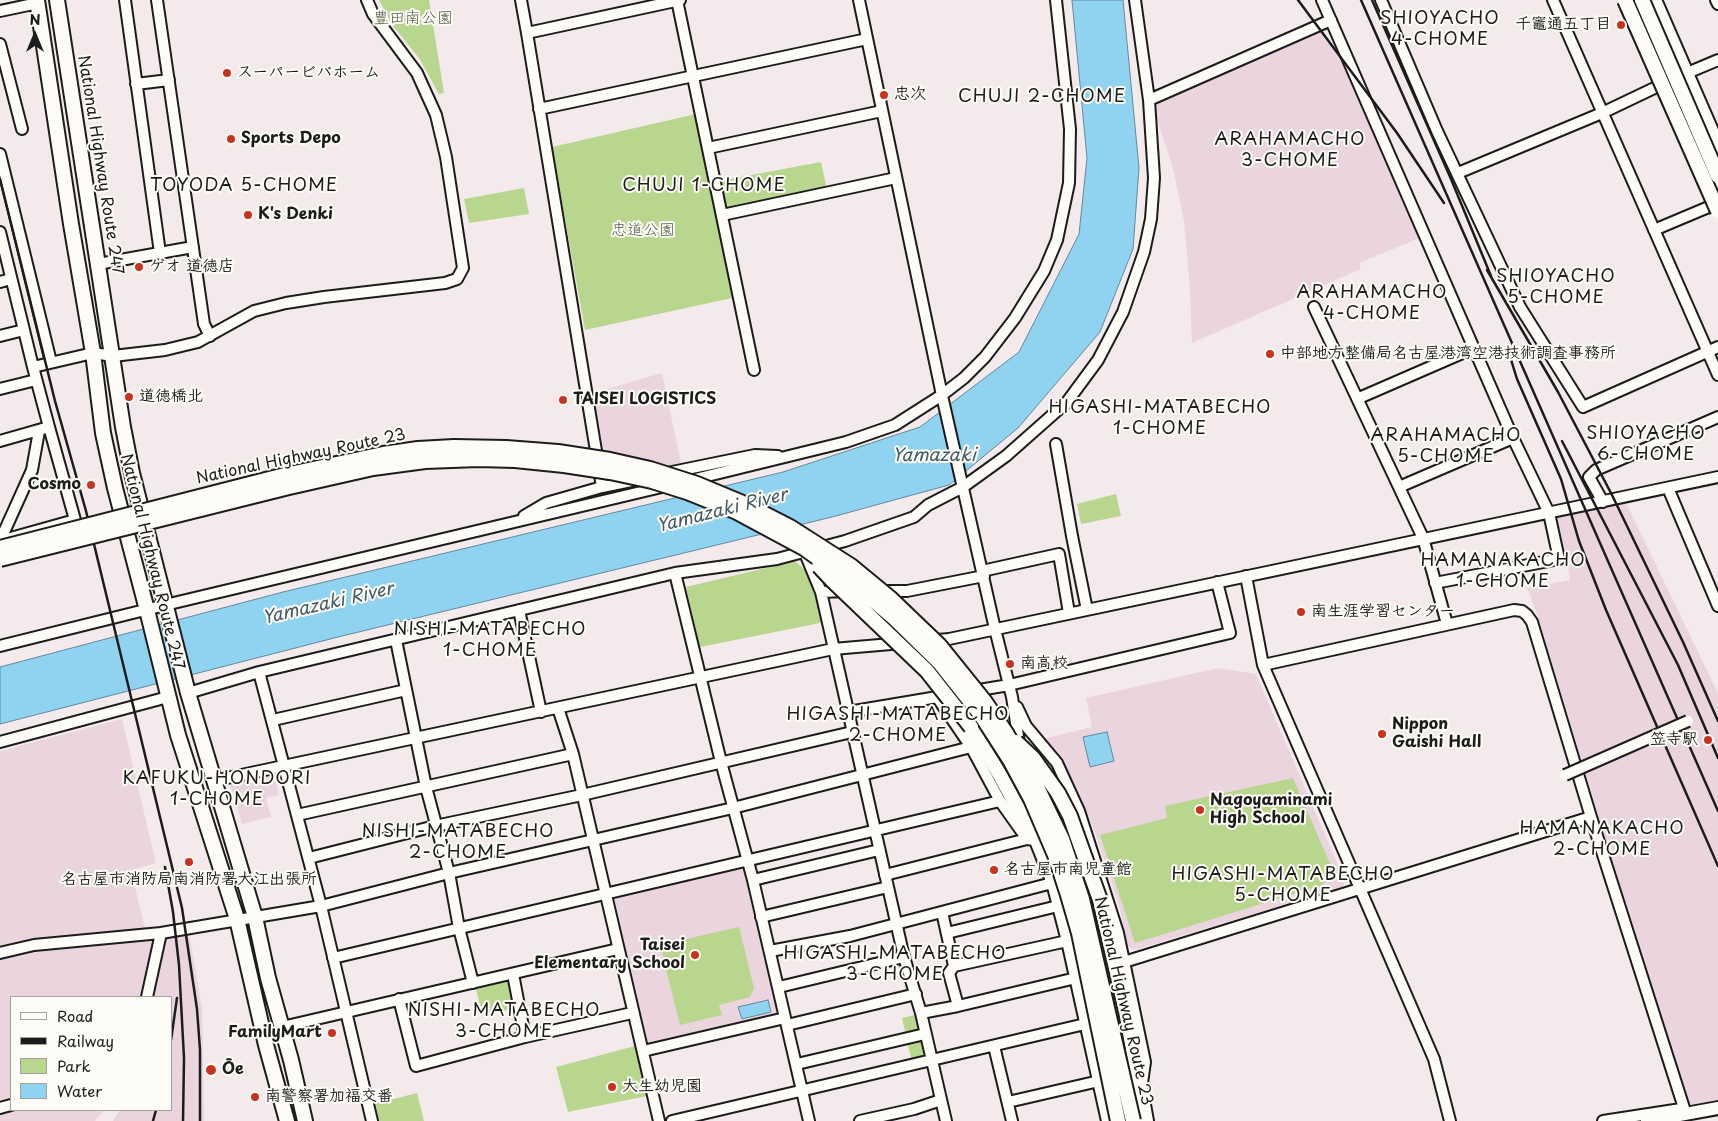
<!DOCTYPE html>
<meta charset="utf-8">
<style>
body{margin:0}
#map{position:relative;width:1718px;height:1121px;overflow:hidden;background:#f4eaec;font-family:"Playpen Sans",sans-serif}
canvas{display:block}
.legend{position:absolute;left:10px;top:996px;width:162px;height:115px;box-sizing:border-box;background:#fdfcf7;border:1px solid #a3a29f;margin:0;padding:6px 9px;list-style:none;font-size:15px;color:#1c1c1c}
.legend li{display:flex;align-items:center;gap:10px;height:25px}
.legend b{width:25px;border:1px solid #a3a29f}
.north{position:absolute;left:10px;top:10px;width:50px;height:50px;-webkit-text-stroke:4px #fdfcf7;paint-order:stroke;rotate:0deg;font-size:14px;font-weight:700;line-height:20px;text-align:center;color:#1c1c1c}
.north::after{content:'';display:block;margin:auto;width:18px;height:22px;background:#1c1c1c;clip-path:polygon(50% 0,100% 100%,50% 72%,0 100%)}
</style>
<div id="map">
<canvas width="1718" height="1121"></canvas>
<ul class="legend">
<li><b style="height:6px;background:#fdfcf7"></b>Road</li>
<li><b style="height:6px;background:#1c1c1c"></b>Railway</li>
<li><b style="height:14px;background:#b8d68e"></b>Park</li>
<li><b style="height:14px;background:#8fd3f1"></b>Water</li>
</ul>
<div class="north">N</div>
</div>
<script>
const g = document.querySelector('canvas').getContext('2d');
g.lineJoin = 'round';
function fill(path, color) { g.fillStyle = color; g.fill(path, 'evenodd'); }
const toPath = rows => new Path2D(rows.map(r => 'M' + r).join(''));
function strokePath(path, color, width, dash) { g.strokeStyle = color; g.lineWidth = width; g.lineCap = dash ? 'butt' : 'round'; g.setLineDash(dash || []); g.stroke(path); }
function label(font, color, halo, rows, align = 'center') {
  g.font = font + ' "Playpen Sans","Klee One",sans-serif'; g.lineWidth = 4; g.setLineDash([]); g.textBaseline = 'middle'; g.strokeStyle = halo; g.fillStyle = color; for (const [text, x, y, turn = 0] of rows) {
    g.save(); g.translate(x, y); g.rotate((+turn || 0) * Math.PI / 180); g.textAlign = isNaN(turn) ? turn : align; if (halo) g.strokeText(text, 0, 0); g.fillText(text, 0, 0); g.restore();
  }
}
fill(toPath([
 [1317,28,1347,68,1420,238,1359,263,1361,269,1192,343,1190,288,1184,221,1173,169,1152,104],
 [662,373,681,463,609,484,604,480,602,438,593,393],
 [1625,501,1718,693,1718,1100,1689,1105,1686,1104,1538,617,1527,588,1570,580,1567,560,1556,515],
 [1218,668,1256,674,1345,881,1343,887,1134,950,1128,946,1118,902,1093,827,1079,793,1058,753,1043,739,1092,727,1086,698],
 [122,719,156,863,131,870,144,925,147,929,32,940,0,948,0,751],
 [274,773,279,795,266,798,271,817,242,824,230,784],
 [740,866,743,867,777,1013,776,1016,651,1045,647,1044,612,898,614,895],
 [189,933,202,1009,204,1121,113,1121,120,1110,171,1110,171,997,153,997,164,941,169,937],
 [151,938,154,941,143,997,11,997,11,1099,0,1102,0,959,35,950],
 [11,1110,104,1110,95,1121,0,1121,0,1112]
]), '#ead4de');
fill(toPath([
 [379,0,429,0,444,93,439,94,419,58,393,26],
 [696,114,732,298,585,330,552,147],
 [821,162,827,190,725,212,719,181],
 [524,188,529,214,469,223,464,199],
 [1116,494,1121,516,1081,524,1077,504],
 [795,561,812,576,825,622,700,647,686,587],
 [1293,778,1331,866,1323,885,1135,943,1100,835,1167,818,1165,806],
 [739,927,754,988,750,997,719,1005,722,1015,680,1025,660,945],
 [513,980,518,1008,482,1014,476,989],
 [915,1015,919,1030,906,1036,902,1018],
 [920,1039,924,1058,912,1061,907,1042],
 [635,1046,647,1096,568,1112,556,1067],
 [417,1093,424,1121,378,1121,374,1104]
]), '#b8d68e');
const water = toPath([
 [1072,0,1123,0,1139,168,1133,249,1100,332,1018,428,949,485,832,517,338,637,0,724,0,667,283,592,783,472,920,427,1019,352,1079,234,1087,158,1072,0],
 [1107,732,1114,761,1090,767,1083,737,1107,732],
 [768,1000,771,1012,742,1019,738,1007,768,1000]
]);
fill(water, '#8fd3f1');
strokePath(water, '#618a9c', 1);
const minor = toPath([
 [125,0,160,253],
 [157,0,204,324,210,336],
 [521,0,527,33,602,487],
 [677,0,754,370],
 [859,0,943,400,995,629,1012,697,1020,749],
 [1322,0,1513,438,1549,513,1559,559,1435,583],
 [1381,0,1437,131,1520,307,1583,407,1718,347],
 [1553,0,1718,375],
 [1716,0,1718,4],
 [0,11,38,3],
 [527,33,680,0],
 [0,44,22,129],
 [1680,76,1718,60],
 [136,84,169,80],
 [1149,100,1331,20],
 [539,109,867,39],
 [708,148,882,111],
 [0,154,51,362],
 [1458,173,1602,113,1667,82],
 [722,215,896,178],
 [1654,230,1711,206],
 [0,232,33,367,49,427,0,441],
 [98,264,193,247],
 [0,282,11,279],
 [1314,307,1423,538,1447,624],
 [0,336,24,330],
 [33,367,93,353,113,356,165,350,198,342,254,311,286,303,324,297,445,283,457,279,463,268,461,255,446,157,436,115,417,73,373,14,367,0],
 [0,389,36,380],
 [1359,398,1474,348],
 [1056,444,1072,536,1087,610],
 [667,473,755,455,778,456],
 [687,481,846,442,895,425,942,395,964,378,985,357,1015,318,1044,271,1057,240,1069,183,1070,129,1056,0],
 [1399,487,1513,438],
 [1668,488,1718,606],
 [1603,502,1589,477,1596,470,1718,417],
 [524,516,546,503,602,487,636,480],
 [0,541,75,520,49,427],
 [0,541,32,470,39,431],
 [805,553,821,592,888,887,904,957,921,1013,946,1121],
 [982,571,1059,554,1069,613],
 [675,573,721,762,753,880,809,1121],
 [1246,576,1263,665,1434,1059,1450,1121],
 [879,591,907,591,984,576],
 [821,592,847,591],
 [519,610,541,712],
 [396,640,426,787,449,873,459,928,473,983],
 [0,646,165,605,666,486],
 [1263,665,1514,610,1522,611,1527,615,1532,622,1591,817,1684,1108],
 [259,672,321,906,372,1121],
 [188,693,259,672,675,573,777,559,845,541,914,517,928,505,963,487,1006,456,1067,402,1098,360,1123,312,1144,252,1151,219,1154,178,1149,100,1135,0],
 [937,697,971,747,1000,801,1027,839,1034,840],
 [1017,707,1026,726,1057,763,1079,811,1118,933,1145,1062,1142,1083],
 [558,708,573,754,659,1121],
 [848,712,1009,685,1230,633,1217,582],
 [273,720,406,690],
 [0,742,168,697],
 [213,781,833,649,949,639,1718,477],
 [1028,800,1033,836,1052,883,1067,941,1107,1121],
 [297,815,573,754],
 [309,858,435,826,582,795,852,732],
 [885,875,1027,839],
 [753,880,879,850],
 [942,912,954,966,949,973,958,1006],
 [761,917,888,887],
 [947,933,1058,906],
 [770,951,850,936,1052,883],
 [0,953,34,945,161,933],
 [333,958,1000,801],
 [1124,962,1591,817],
 [954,966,1067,941],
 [513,974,525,1037],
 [779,987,904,957],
 [147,997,161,933,321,906,449,873,733,808,971,747],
 [399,999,416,1066,525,1037,632,1013],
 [921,1013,958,1006,1076,978],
 [787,1025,916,994],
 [282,1027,618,949],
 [994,1046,1012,1121],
 [643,1051,785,1018],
 [797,1064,925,1034],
 [1008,1102,1099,1081],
 [0,1108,11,1105],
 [672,1121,1085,1024],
 [860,1121,914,1109,941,1100],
 [1603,1121,1681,1109]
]);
const major = toPath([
 [1647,1121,1718,1108]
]);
const highway = toPath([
 [37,0,71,224,93,353,103,433,115,488,147,610,178,735,237,919,266,1045,287,1121],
 [57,0,123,427,132,473,188,693,255,917,268,978,291,1060,305,1121],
 [1654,0,1718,147],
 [1708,169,1718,193],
 [971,727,1000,775,1033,836],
 [1100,900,1126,1011,1146,1121]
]);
strokePath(minor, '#1c1c1c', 14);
strokePath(major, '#1c1c1c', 16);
strokePath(highway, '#1c1c1c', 18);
strokePath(minor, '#fdfcf7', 10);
strokePath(major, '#fdfcf7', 12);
strokePath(highway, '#fdfcf7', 14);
strokePath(toPath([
 [1298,0,1397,133,1444,203],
 [1361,0,1718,811],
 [1372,0,1451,179,1491,276],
 [0,179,55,401,86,511,182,908,197,1009,200,1050,200,1121],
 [1487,270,1558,392,1612,495,1683,642,1718,721],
 [1508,350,1517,379,1561,479,1579,541,1606,610,1718,866],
 [1562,441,1678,665,1718,758],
 [165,867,173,912,179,965,184,1058,183,1121],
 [171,1040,177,998],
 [153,1121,156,1110]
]), '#1c1c1c', 2.5);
const minorBridge = toPath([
 [1565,775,1688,721]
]);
const highwayBridge = toPath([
 [1625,0,1718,211],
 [1642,0,1718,176],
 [0,548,285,475,383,454,418,449,454,447,506,448,558,452,610,460,650,469,697,484,745,504,790,527,851,566,891,599,939,645,985,702,1006,733,1036,785,1062,839,1082,899,1133,1121],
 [0,559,289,487,373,468,425,461,479,459,515,460,564,465,610,472,652,481,687,492,737,512,804,548,854,584,894,618,939,662,981,715,1010,760,1031,799,1055,855,1068,895,1079,933,1118,1121],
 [819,566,833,581,927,671,971,727],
 [1016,742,1033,758,1058,793,1070,816,1100,900]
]);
strokePath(minorBridge, '#1c1c1c', 14, []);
strokePath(highwayBridge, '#1c1c1c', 18, []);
strokePath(minorBridge, '#fdfcf7', 10);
strokePath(highwayBridge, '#fdfcf7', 14);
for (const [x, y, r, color] of [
 [1621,25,5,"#c8321e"],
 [227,73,5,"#c8321e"],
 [884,95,5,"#c8321e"],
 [231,139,5,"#c8321e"],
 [248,215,5,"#c8321e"],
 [139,267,5,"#c8321e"],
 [1270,354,5,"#c8321e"],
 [129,397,5,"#c8321e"],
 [563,400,5,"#c8321e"],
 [91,485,5,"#c8321e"],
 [1301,612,5,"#c8321e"],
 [1010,664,5,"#c8321e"],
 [1382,734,5,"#c8321e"],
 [1708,740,5,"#c8321e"],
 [1200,810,5,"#c8321e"],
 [189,862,5,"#c8321e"],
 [994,870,5,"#c8321e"],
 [695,955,5,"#c8321e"],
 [332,1033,5,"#c8321e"],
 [211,1070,6,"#c8321e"],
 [612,1087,5,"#c8321e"],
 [255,1097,5,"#c8321e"]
]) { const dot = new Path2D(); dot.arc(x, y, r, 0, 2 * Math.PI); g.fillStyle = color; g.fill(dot); strokePath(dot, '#fdfcf7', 2); }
label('16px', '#535d44', '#fdfcf7', [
 ["豊田南公園",413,19],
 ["忠道公園",643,231]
]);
label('bold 16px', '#1c1c1c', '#fdfcf7', [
 ["千竈通五丁目",1611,25,"right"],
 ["スーパービバホーム",237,73],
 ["忠次",894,95],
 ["Sports Depo",241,139],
 ["K's Denki",258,215],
 ["ゲオ 道徳店",149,267],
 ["中部地方整備局名古屋港湾空港技術調査事務所",1280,354],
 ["道徳橋北",139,397],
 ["TAISEI LOGISTICS",573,400],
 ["Cosmo",81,485,"right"],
 ["南生涯学習センター",1311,612],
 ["南高校",1020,664],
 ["Nippon",1392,725],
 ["Gaishi Hall",1392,743],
 ["笠寺駅",1698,740,"right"],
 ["Nagoyaminami",1210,801],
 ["High School",1210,819],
 ["名古屋市南児童館",1004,870],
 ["名古屋市消防局南消防署大江出張所",189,880,"center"],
 ["Taisei",685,946,"right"],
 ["Elementary School",685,964,"right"],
 ["FamilyMart",322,1033,"right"],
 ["Ōe",222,1070],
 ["大生幼児園",622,1087],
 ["南警察署加福交番",265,1097]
], 'left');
label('16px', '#1c1c1c', '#fdfcf7', [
 ["National Highway Route 247",100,165,81],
 ["National Highway Route 23",301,457,-12],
 ["National Highway Route 247",152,562,76],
 ["National Highway Route 23",1123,1001,77]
]);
g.letterSpacing = '1px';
label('18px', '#1c1c1c', '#fdfcf7', [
 ["SHIOYACHO",1440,19],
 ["4-CHOME",1440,40],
 ["CHUJI 2-CHOME",1042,97],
 ["ARAHAMACHO",1290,140],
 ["3-CHOME",1290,161],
 ["TOYODA 5-CHOME",244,186],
 ["CHUJI 1-CHOME",704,186],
 ["SHIOYACHO",1556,277],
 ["5-CHOME",1556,298],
 ["ARAHAMACHO",1372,293],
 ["4-CHOME",1372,314],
 ["HIGASHI-MATABECHO",1160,408],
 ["1-CHOME",1160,429],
 ["SHIOYACHO",1646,434],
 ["6-CHOME",1646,455],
 ["ARAHAMACHO",1446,436],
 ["5-CHOME",1446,457],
 ["HAMANAKACHO",1503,561],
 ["1-CHOME",1503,582],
 ["NISHI-MATABECHO",490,630],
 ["1-CHOME",490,651],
 ["HIGASHI-MATABECHO",898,715],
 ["2-CHOME",898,736],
 ["KAFUKU-HONDORI",217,779],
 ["1-CHOME",217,800],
 ["HAMANAKACHO",1602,829],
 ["2-CHOME",1602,850],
 ["NISHI-MATABECHO",458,832],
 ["2-CHOME",458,853],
 ["HIGASHI-MATABECHO",1283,875],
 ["5-CHOME",1283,896],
 ["HIGASHI-MATABECHO",895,954],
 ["3-CHOME",895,975],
 ["NISHI-MATABECHO",504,1011],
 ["3-CHOME",504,1032]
]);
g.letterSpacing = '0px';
label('italic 18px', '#445c67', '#fdfcf7', [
 ["Yamazaki",934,456],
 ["Yamazaki River",722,511,-14],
 ["Yamazaki River",328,604,-13]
]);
</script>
